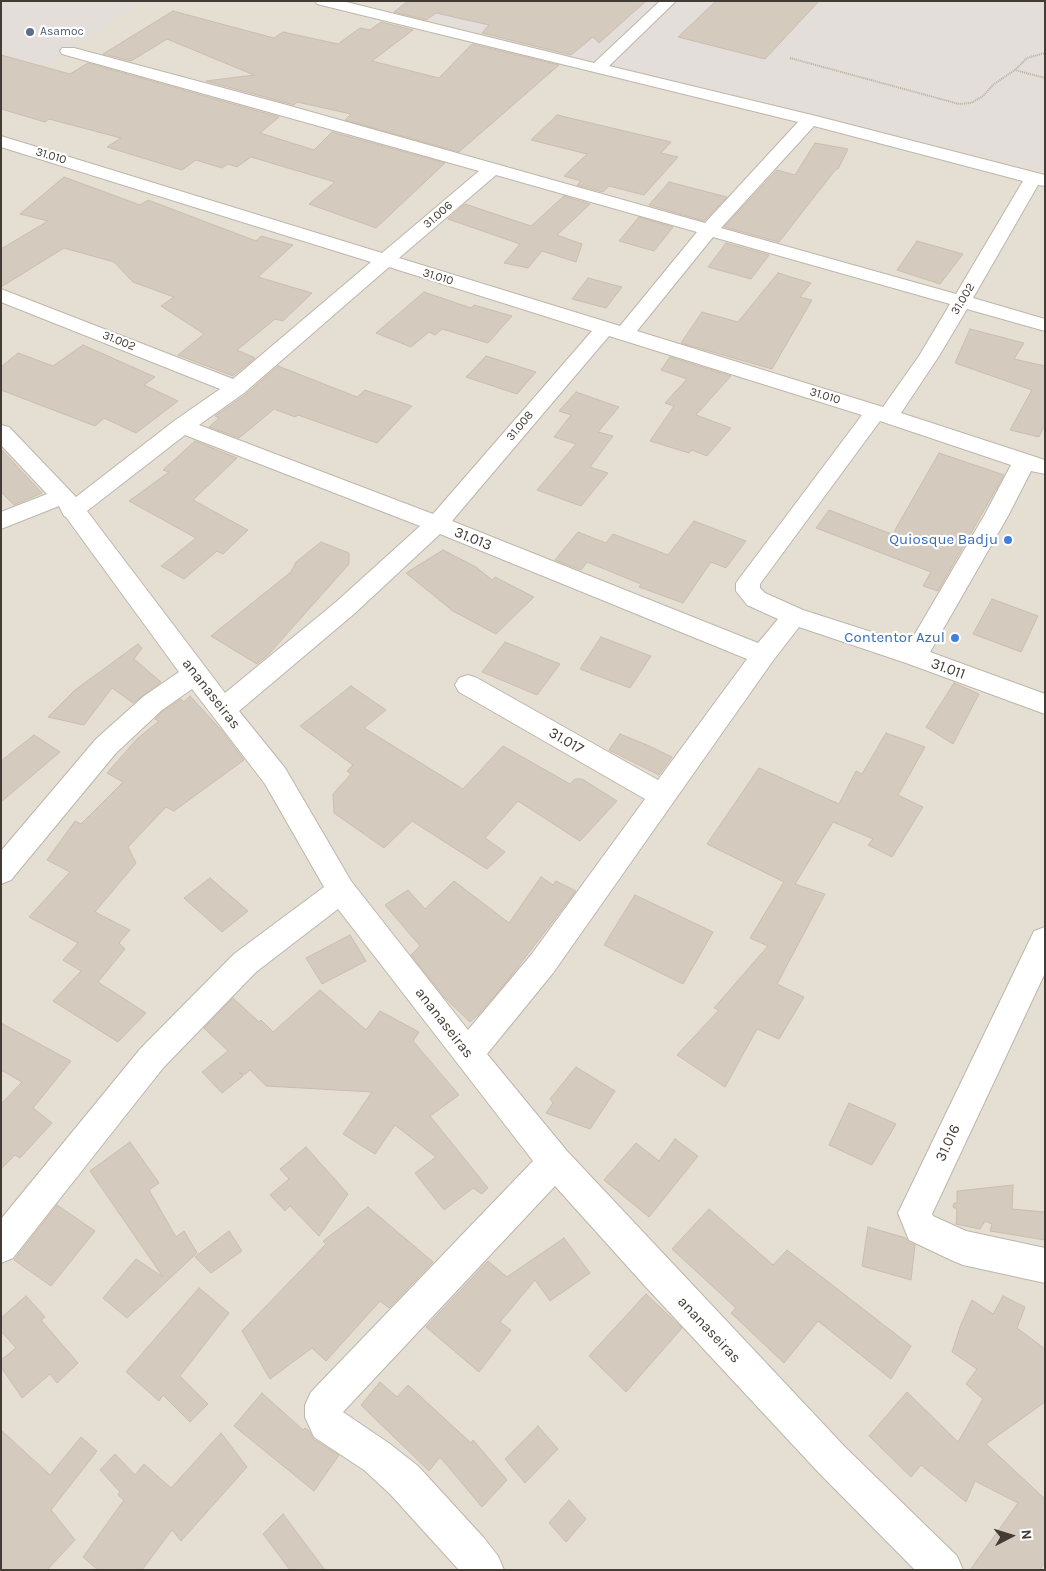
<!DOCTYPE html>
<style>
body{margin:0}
#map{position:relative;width:1046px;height:1571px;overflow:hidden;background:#f1ece4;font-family:Karla,sans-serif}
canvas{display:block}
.frame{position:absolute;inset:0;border:2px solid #433c35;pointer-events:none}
.north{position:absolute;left:986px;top:1511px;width:50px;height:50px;-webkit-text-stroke:4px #fff;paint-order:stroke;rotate:85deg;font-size:14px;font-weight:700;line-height:20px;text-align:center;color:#433c35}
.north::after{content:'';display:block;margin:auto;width:18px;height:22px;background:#433c35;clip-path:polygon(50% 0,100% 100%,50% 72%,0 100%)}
</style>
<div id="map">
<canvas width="1046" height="1571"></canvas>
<div class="frame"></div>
<div class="north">N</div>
</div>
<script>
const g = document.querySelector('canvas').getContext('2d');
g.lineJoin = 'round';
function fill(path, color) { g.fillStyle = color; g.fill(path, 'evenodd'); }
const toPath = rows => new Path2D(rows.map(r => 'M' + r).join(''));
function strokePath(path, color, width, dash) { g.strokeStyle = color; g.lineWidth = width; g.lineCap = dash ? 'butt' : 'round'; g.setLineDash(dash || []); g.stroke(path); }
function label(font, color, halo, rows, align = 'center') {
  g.font = font + ' Karla,sans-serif'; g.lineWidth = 4.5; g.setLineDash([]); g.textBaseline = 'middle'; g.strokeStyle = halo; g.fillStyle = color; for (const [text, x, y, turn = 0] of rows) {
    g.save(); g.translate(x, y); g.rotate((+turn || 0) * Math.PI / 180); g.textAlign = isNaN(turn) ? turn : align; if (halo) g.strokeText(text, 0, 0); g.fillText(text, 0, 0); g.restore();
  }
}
fill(toPath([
 [1,1,1045,1,1045,1570,1,1570]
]), '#e4ded3');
fill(toPath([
 [1,1,145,1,1,93],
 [401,1,1015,1,1045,8,1045,170,389,10]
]), '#e3ded9');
const building = toPath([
 [408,1,646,1,599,43,593,37,571,55,482,33,489,25,436,13,426,20,394,12,408,1],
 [716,1,819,1,765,59,678,37,716,1],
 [173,11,274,38,283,32,338,44,360,28,370,30,381,22,413,30,372,61,439,78,472,44,559,65,459,152,345,120,351,114,297,102,294,105,206,81,254,75,167,39,131,61,103,54,173,11],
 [1,55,70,74,88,63,279,117,260,133,314,150,332,132,445,163,376,228,309,204,335,182,251,157,237,167,228,164,222,168,196,160,182,170,107,147,121,138,49,119,45,122,1,109,1,55],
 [557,115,671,142,661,153,678,157,644,195,609,186,603,192,577,185,581,181,564,176,587,154,531,140,557,115],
 [815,143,848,149,838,169,836,169,779,242,724,227,777,170,795,175,815,143],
 [64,177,140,205,148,200,256,241,261,236,293,245,258,277,312,293,283,321,275,319,237,350,255,358,233,376,178,355,204,334,161,306,174,297,133,282,114,262,64,248,1,287,1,249,48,221,20,214,64,177],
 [669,182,727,197,704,221,649,205,669,182],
 [564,196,590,204,557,235,582,244,576,262,542,251,528,268,504,263,520,244,448,219,465,204,531,226,564,196],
 [639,217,673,227,654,251,619,241,639,217],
 [917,241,963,254,940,284,897,270,917,241],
 [726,243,769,255,751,279,708,267,726,243],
 [778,273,811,283,800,297,812,300,772,369,681,343,702,312,738,322,778,273],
 [588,278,622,287,606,308,572,299,588,278],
 [424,292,471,308,474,305,512,316,488,343,442,329,435,335,429,332,411,347,376,333,424,292],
 [970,329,1024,343,1014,359,1045,366,1045,425,1039,437,1010,430,1032,390,955,363,970,329],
 [83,345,155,377,144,385,178,401,136,433,104,418,95,426,1,390,1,367,18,353,53,366,83,345],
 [486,356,536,372,517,394,466,377,486,356],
 [670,357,731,376,696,415,731,428,707,456,692,450,689,453,650,441,674,406,665,403,687,379,661,370,670,357],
 [278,366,357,397,365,390,412,406,377,443,298,415,295,417,274,409,239,438,209,427,219,418,215,416,245,395,278,366],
 [576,392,619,407,598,432,613,436,590,467,608,473,581,506,537,490,576,444,554,437,571,415,559,411,576,392],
 [195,441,237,458,193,500,248,530,223,554,217,551,184,579,161,566,196,538,129,501,169,472,163,470,195,441],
 [1,449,42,493,14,505,1,492,1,449],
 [939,453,1004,475,938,591,923,586,931,572,816,528,829,510,894,535,895,530,939,453],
 [694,521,746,541,726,568,711,562,683,603,639,587,641,584,587,562,581,570,555,560,578,532,606,543,613,534,668,555,694,521],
 [321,542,349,553,349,564,268,655,257,664,211,636,291,572,296,562,321,542],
 [443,550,476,567,492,580,495,577,534,597,496,634,453,611,406,573,443,550],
 [992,599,1038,616,1021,652,973,634,992,599],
 [601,637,651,656,630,688,580,669,601,637],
 [505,642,560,664,537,695,482,672,505,642],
 [138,644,142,648,134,659,161,682,133,703,112,688,84,725,48,717,75,690,138,644],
 [954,683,979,694,953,744,926,727,954,683],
 [351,686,386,710,364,728,463,789,503,746,570,784,575,779,582,779,617,801,580,841,518,801,485,838,505,852,487,869,412,821,384,848,334,813,333,794,351,774,347,771,353,765,300,726,351,686],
 [190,696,222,731,244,760,174,811,166,807,128,847,136,863,95,912,130,930,119,943,125,949,98,982,146,1013,118,1042,53,1001,81,971,63,960,78,943,29,917,70,872,47,860,75,821,81,824,123,782,107,773,137,739,159,721,155,719,163,711,181,699,184,702,190,696],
 [886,733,925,747,898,795,923,807,892,857,868,845,873,839,833,822,795,884,825,894,777,984,804,997,779,1039,757,1029,725,1087,677,1055,719,1010,714,1008,768,946,750,938,784,882,707,844,759,768,839,804,856,771,862,774,886,733],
 [620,734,647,745,672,757,659,775,609,750,620,734],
 [34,735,60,752,1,802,1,761,34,735],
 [541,877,553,885,556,881,576,891,508,980,479,1014,470,1022,445,998,411,955,420,946,385,905,408,890,425,909,454,881,509,923,541,877],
 [210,878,248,911,222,932,184,898,210,878],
 [635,895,713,932,683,984,604,945,635,895],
 [350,935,366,961,322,984,306,958,350,935],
 [320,990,366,1030,380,1011,419,1032,413,1041,459,1095,430,1116,488,1188,482,1194,473,1188,444,1210,415,1173,436,1157,395,1125,375,1154,343,1134,372,1092,266,1086,250,1070,244,1075,239,1072,243,1076,222,1093,202,1072,228,1051,204,1028,233,998,259,1022,261,1020,273,1032,320,990],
 [1,1023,71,1061,33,1108,52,1123,20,1158,15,1155,1,1169,1,1104,22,1082,1,1070,1,1023],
 [576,1067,615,1091,590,1129,546,1113,553,1103,550,1099,576,1067],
 [849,1103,896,1124,872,1165,829,1145,849,1103],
 [675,1139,698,1156,649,1217,604,1180,636,1143,659,1161,675,1139],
 [130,1142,159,1183,149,1190,176,1237,184,1231,197,1253,127,1318,103,1298,136,1259,163,1277,90,1171,130,1142],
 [306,1147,348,1194,319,1236,290,1206,285,1211,270,1195,289,1179,280,1169,306,1147],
 [1013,1185,1012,1209,1045,1212,1045,1240,990,1231,992,1224,985,1221,980,1229,956,1224,957,1209,953,1207,954,1203,957,1203,957,1191,1013,1185],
 [57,1205,95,1231,51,1286,14,1260,57,1205],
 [368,1207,433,1262,389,1308,380,1301,326,1361,312,1348,270,1379,242,1331,326,1244,323,1241,368,1207],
 [709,1209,773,1265,787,1250,911,1346,891,1379,818,1321,784,1363,731,1313,736,1308,672,1249,709,1209],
 [868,1227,906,1238,908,1242,915,1245,911,1280,862,1266,868,1227],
 [229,1231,242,1251,211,1273,195,1257,229,1231],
 [564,1238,590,1273,550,1301,535,1280,500,1322,511,1330,479,1372,426,1327,488,1261,507,1277,564,1238],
 [199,1288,229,1313,180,1376,208,1404,190,1422,163,1395,159,1401,126,1372,199,1288],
 [646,1294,682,1328,626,1392,589,1356,646,1294],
 [26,1296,45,1317,41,1320,78,1363,57,1383,50,1374,22,1398,1,1367,1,1360,16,1348,1,1331,1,1318,26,1296],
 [1003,1296,1025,1307,1017,1328,1045,1349,1045,1402,986,1444,1045,1499,1045,1562,1040,1570,970,1570,1018,1503,975,1481,966,1502,921,1465,911,1477,869,1436,907,1392,958,1442,983,1399,966,1384,977,1369,952,1352,960,1327,972,1300,993,1314,1003,1296],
 [380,1382,397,1397,408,1385,471,1443,473,1440,507,1480,482,1507,440,1457,429,1471,361,1405,380,1382],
 [262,1393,303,1430,305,1428,309,1431,313,1439,339,1455,314,1491,234,1426,262,1393],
 [538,1426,558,1449,525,1483,505,1459,538,1426],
 [1,1430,50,1475,81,1437,97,1451,51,1510,75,1540,47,1570,1,1570,1,1430],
 [221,1433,247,1467,181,1541,172,1530,142,1570,98,1570,83,1557,124,1500,118,1495,120,1492,100,1470,115,1454,135,1475,144,1464,171,1488,221,1433],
 [569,1500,586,1519,566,1542,549,1523,569,1500],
 [283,1514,325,1570,290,1570,263,1534,283,1514]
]);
fill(building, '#d5cabe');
strokePath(building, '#ccbeae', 1);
const minor = toPath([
 [315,1,342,1,594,63,660,1,676,1,609,66,816,116,1045,175,1045,186,1038,185,973,298,1045,319,1045,331,967,309,939,356,901,413,1045,460,1045,474,1031,471,1008,516,930,652,1045,694,1045,714,906,663,799,627,772,662,553,973,487,1054,567,1151,845,1447,957,1556,963,1570,915,1570,819,1473,645,1286,555,1186,343,1412,390,1444,418,1466,484,1538,498,1556,504,1570,459,1570,390,1494,364,1470,314,1437,305,1417,305,1405,311,1392,533,1161,338,909,256,972,163,1068,13,1258,1,1263,1,1219,141,1048,234,954,324,887,265,784,192,689,162,710,116,753,11,880,1,884,1,851,96,739,144,696,179,672,66,517,64,516,59,506,1,529,1,512,47,494,1,445,1,425,9,427,76,497,174,421,220,389,1,302,1,289,233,379,371,262,1,147,1,136,382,253,479,171,62,54,60,51,62,48,74,48,283,104,705,223,798,122,317,4,315,1],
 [814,126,1023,181,956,294,721,228,814,126],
 [496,175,697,232,620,326,399,258,496,175],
 [713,237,950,304,919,356,883,407,637,331,713,237],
 [389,267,592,331,433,514,199,425,244,393,389,267],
 [609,336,862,415,736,583,736,591,747,605,778,619,758,643,452,521,609,336],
 [880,421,1011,465,984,516,909,644,803,610,765,593,760,588,760,584,880,421],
 [185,435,420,526,336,602,225,693,87,511,185,435],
 [440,534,747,659,658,780,477,678,468,675,459,678,455,685,459,692,645,799,531,955,468,1030,351,881,285,768,239,711,354,614,440,534],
 [1045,927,1045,973,932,1214,933,1216,966,1231,1045,1248,1045,1283,963,1265,951,1260,909,1240,898,1213,1034,931,1045,927]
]);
strokePath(minor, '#beb6ab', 2);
strokePath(toPath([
 [790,58,959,104,971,103,983,96,994,84,1015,70,1045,78],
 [1016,69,1027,58,1045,53]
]), '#bcae9a', 2, [1, 1]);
fill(minor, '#fff');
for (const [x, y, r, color] of [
 [30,32,5,"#5c6f8a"],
 [1008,540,5,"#3f7fe0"],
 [955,638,5,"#3f7fe0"]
]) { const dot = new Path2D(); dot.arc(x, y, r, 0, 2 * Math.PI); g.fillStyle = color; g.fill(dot); strokePath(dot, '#fff', 2); }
label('12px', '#4e5e75', '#fff', [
 ["Asamoc",40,32]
], 'left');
label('12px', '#433c35', '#fff', [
 ["31.010",51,156,17],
 ["31.006",438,215,-41],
 ["31.010",438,277,17],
 ["31.002",963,299,-59],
 ["31.002",119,341,22],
 ["31.010",825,396,17],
 ["31.008",520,426,-50]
]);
label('15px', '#433c35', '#fff', [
 ["31.013",473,539,22],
 ["31.011",948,669,20],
 ["ananaseiras",211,694,52],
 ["31.017",566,741,30],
 ["ananaseiras",444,1023,52],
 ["31.016",948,1143,-65],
 ["ananaseiras",709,1330,47]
]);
label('15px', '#366cbe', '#fff', [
 ["Quiosque Badju",998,540],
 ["Contentor Azul",945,638]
], 'right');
</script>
